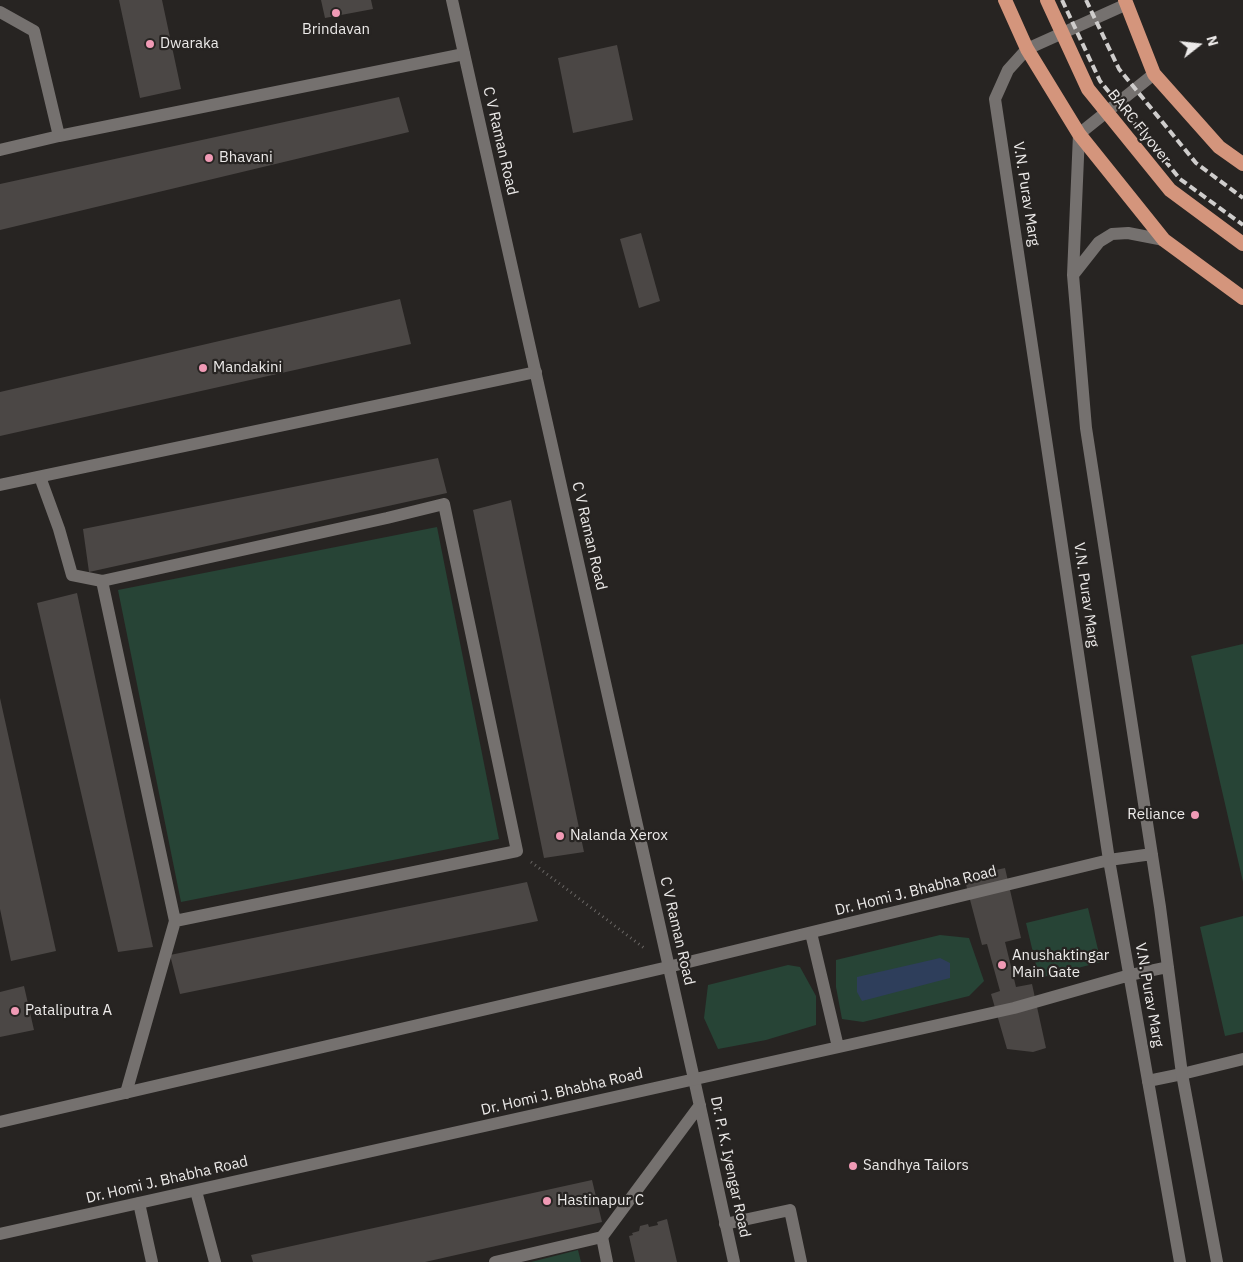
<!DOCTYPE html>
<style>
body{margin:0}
#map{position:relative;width:1243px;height:1262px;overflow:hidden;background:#272422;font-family:"IBM Plex Sans",sans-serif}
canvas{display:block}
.north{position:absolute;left:1173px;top:20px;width:50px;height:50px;-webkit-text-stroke:4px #272422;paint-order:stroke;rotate:74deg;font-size:14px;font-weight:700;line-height:20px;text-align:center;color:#eceae9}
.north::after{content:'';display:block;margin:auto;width:18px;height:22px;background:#eceae9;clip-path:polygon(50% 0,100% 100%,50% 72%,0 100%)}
</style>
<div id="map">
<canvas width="1243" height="1262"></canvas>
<div class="north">N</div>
</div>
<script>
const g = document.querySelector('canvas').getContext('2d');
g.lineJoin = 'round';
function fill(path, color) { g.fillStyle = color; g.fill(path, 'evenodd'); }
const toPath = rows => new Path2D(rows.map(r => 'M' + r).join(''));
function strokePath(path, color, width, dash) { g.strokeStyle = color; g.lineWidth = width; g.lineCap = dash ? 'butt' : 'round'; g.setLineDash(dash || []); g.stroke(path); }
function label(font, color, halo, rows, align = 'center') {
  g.font = font + ' "IBM Plex Sans",sans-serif'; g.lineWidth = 4.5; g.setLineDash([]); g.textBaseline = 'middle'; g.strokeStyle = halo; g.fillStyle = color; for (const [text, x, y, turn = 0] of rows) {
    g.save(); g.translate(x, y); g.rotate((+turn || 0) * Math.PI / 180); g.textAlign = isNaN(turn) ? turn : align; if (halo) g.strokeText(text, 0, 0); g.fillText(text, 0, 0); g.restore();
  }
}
fill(toPath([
 [437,527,499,839,181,902,118,590],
 [1243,644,1243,882,1191,656],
 [1088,908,1101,962,1039,978,1026,923],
 [1243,916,1243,1032,1225,1036,1200,927],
 [940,935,969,938,984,981,969,996,863,1022,842,1019,836,987,836,960],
 [788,965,800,967,816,996,816,1025,766,1040,718,1049,704,1018,708,985],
 [578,1250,581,1262,531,1262]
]), '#274436');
fill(toPath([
 [940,958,950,963,950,978,862,1001,857,992,857,977]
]), '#2e3e5b');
fill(toPath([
 [119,0,162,0,181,89,140,98],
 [321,0,371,0,373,9,325,18],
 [617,45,633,120,573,133,558,58],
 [399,97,409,132,0,230,0,184],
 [641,233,660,301,639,308,620,239],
 [400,299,411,344,0,436,0,392],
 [438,458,447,493,89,572,83,529],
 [511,500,584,852,544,858,473,510],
 [77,593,153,947,118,952,37,603],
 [0,698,56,951,11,961,0,909],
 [1005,868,1021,938,1005,942,1016,987,1032,984,1046,1048,1033,1052,1007,1049,991,994,1000,991,987,944,982,945,964,877],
 [527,882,538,921,180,994,170,955],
 [24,986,34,1030,0,1037,0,992],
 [592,1180,602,1222,425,1262,253,1262,251,1255],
 [667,1219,677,1262,635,1262,629,1236,633,1235,632,1233,639,1231,640,1226,648,1224,649,1227,658,1225,657,1222]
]), '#4b4745');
strokePath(toPath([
 [531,862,644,948]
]), '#696664', 3, [1, 4]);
strokePath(toPath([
 [0,12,34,31,59,136,464,54],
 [0,150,59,136],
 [40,477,59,529,72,575,102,581],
 [0,485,536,372],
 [444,504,517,851,175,921,102,581,387,518,444,504],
 [126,1093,175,921],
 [196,1191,215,1262],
 [139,1203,152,1262],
 [725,1224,790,1210,801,1262],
 [495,1262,602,1237,607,1262]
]), '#75716f', 12);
strokePath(toPath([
 [694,1079,734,1262],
 [1148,1081,1182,1074,1243,1059],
 [602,1237,700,1105]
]), '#75716f', 12);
strokePath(toPath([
 [452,0,694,1079],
 [1127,4,1027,49,1008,70,995,99,1109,860,1180,1262],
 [1154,74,1079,134,1073,275,1086,428,1160,907,1182,1074,1217,1262],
 [1073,275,1099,242,1112,234,1128,233,1164,240],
 [811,933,838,1047],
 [0,1122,668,967,1109,860,1152,854],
 [0,1234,1014,1008,1130,975,1168,967]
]), '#75716f', 12);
strokePath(toPath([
 [1005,0,1027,49,1079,134,1164,240,1243,298],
 [1047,0,1088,89,1170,190,1243,244],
 [1125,0,1154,74,1219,147,1243,164]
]), '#d4957c', 14);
strokePath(toPath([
 [1062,0,1100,81,1180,179,1243,225],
 [1086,0,1119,69,1196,163,1243,198]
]), '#cfcdcc', 4, [8, 4]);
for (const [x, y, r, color] of [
 [336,13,5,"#f09ab5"],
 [150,44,5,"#f09ab5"],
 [209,158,5,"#f09ab5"],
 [203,368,5,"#f09ab5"],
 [1195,815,5,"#f09ab5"],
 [560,836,5,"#f09ab5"],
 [1002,965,5,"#f09ab5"],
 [15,1011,5,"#f09ab5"],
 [853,1166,5,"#f09ab5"],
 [547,1201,5,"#f09ab5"]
]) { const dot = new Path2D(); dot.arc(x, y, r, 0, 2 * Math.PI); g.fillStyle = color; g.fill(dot); strokePath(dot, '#272422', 2); }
label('15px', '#eceae9', '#272422', [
 ["Brindavan",336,30,"center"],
 ["Dwaraka",160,44],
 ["Bhavani",219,158],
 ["Mandakini",213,368],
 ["Reliance",1185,815,"right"],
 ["Nalanda Xerox",570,836],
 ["Anushaktingar",1012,956],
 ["Main Gate",1012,973],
 ["Pataliputra A",25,1011],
 ["Sandhya Tailors",863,1166],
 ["Hastinapur C",557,1201]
], 'left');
label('15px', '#eceae9', '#272422', [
 ["BARC Flyover",1139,127,51],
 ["C V Raman Road",500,141,77],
 ["V.N. Purav Marg",1026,194,81],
 ["C V Raman Road",589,536,77],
 ["V.N. Purav Marg",1086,595,82],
 ["Dr. Homi J. Bhabha Road",916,891,-14],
 ["C V Raman Road",677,931,77],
 ["V.N. Purav Marg",1149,995,80],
 ["Dr. Homi J. Bhabha Road",562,1092,-13],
 ["Dr. P. K. Iyengar Road",730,1167,78],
 ["Dr. Homi J. Bhabha Road",167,1180,-13]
]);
</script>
